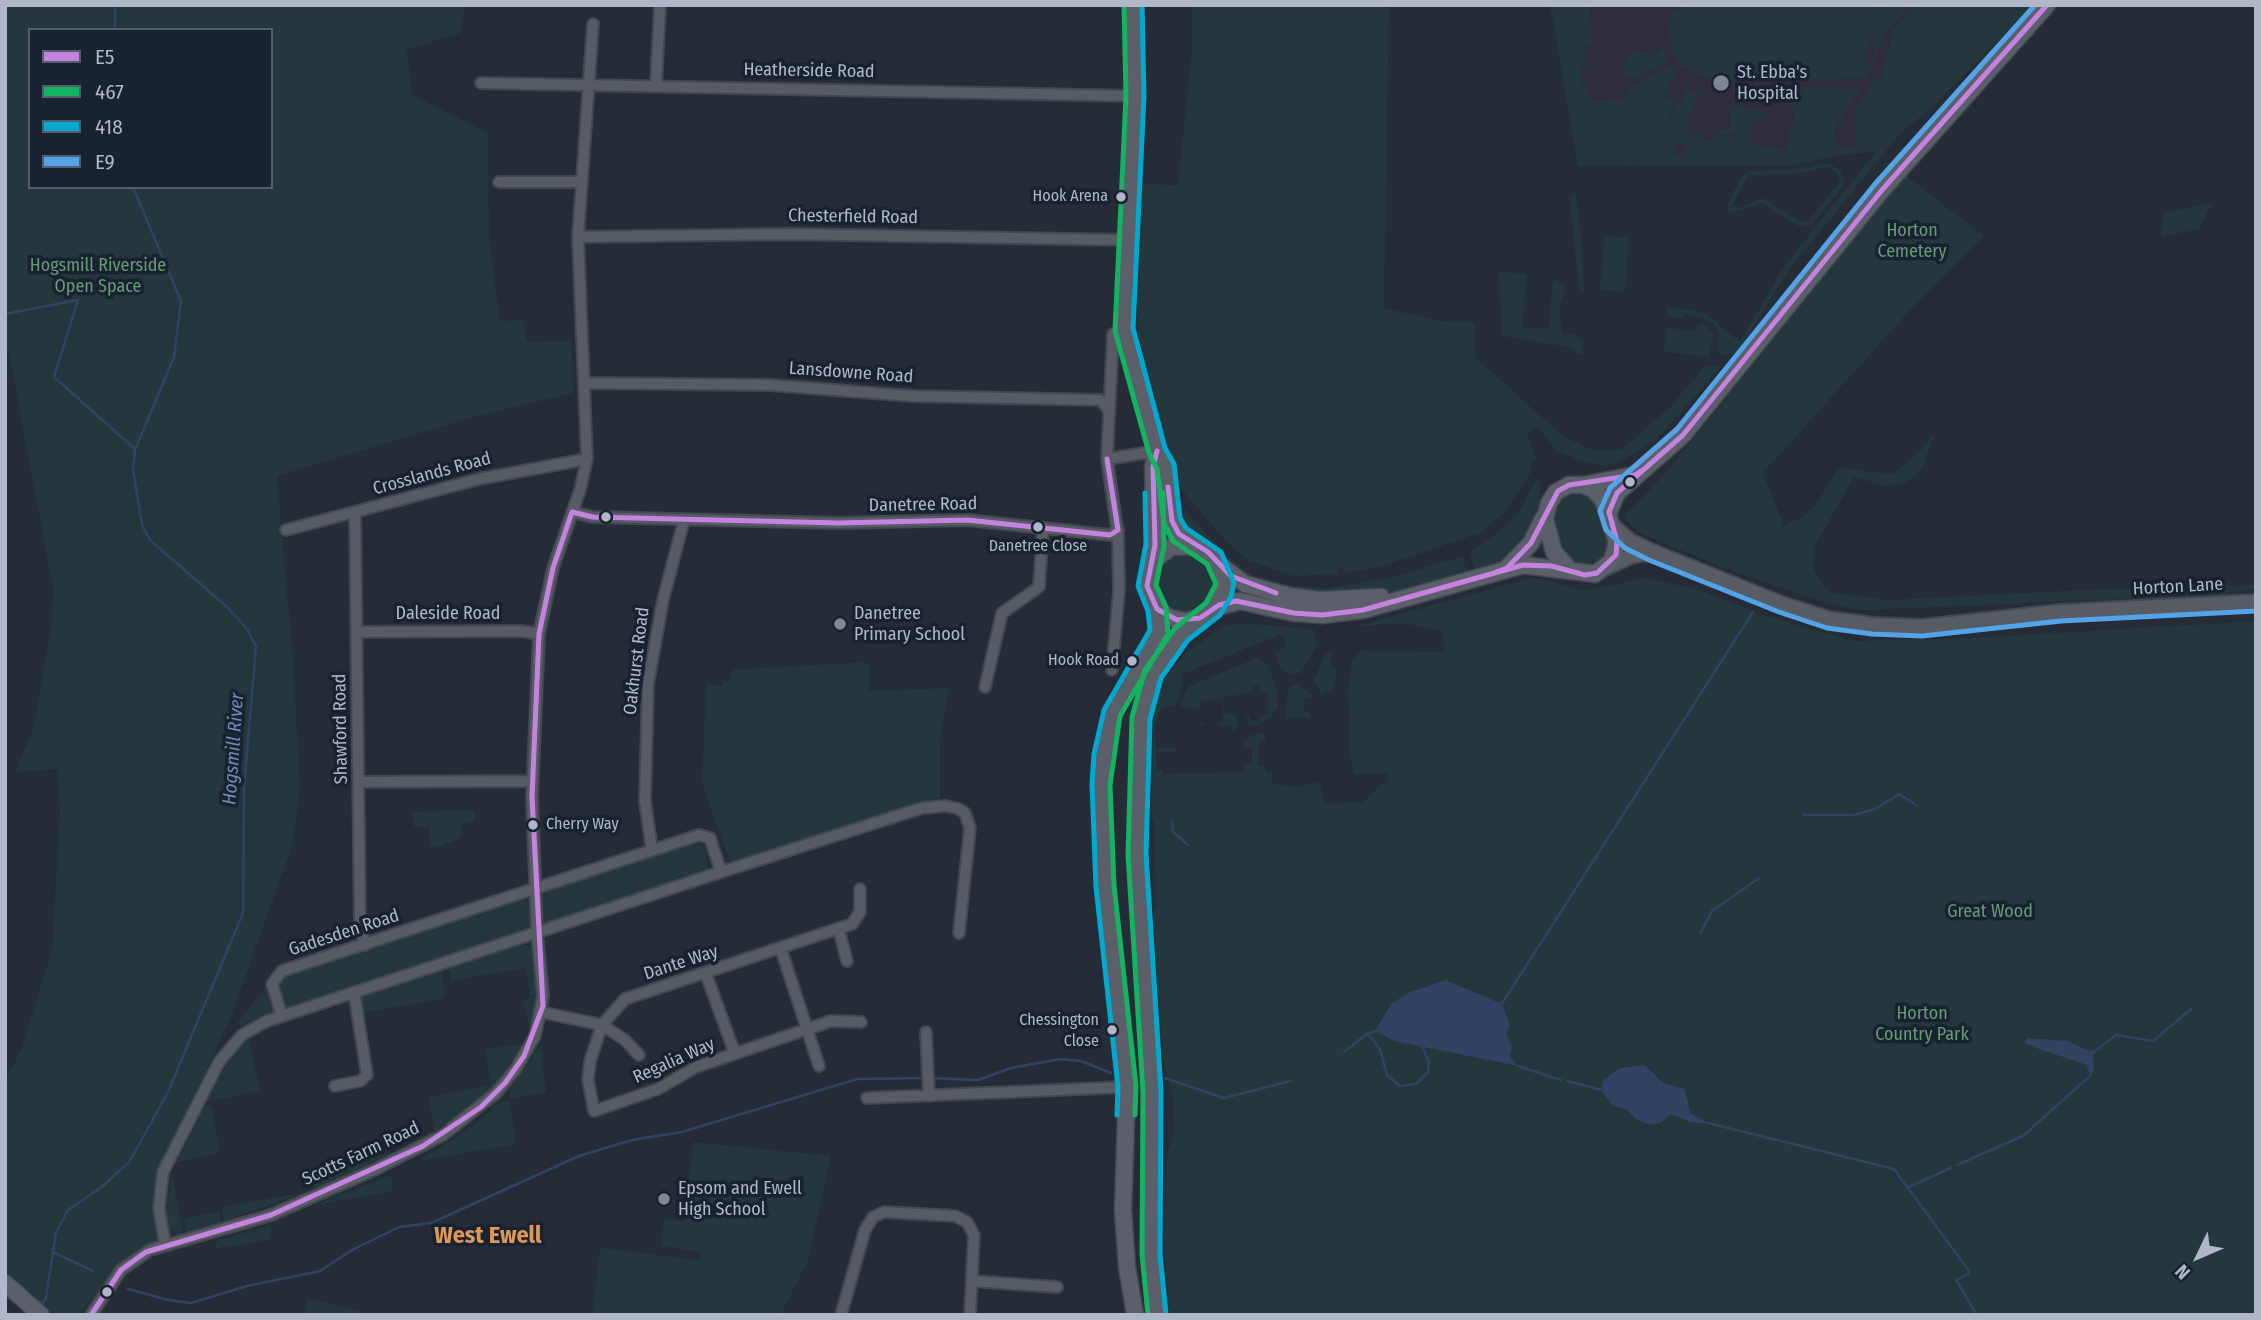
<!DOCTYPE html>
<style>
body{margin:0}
#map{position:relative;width:2261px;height:1320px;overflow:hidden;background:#262c37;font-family:"Fira Sans Condensed",sans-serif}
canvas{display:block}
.frame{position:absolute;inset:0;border:7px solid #afb7c9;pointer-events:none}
.legend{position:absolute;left:28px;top:28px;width:245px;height:161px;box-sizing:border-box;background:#192231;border:2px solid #555e6e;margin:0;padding:9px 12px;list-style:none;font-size:21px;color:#afb7c9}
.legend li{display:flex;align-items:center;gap:14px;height:35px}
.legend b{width:35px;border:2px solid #555e6e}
.north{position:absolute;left:2163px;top:1222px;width:70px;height:70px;-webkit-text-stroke:5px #192231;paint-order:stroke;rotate:226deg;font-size:19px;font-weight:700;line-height:28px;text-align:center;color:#afb7c9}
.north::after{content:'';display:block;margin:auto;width:24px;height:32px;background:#afb7c9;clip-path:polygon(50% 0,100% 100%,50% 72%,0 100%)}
</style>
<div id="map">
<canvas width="2261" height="1320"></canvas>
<div class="frame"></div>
<ul class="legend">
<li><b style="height:9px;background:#c483df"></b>E5</li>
<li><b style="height:9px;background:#13b361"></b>467</li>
<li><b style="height:9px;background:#00a9ce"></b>418</li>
<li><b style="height:9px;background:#53a3e8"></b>E9</li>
</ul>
<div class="north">N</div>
</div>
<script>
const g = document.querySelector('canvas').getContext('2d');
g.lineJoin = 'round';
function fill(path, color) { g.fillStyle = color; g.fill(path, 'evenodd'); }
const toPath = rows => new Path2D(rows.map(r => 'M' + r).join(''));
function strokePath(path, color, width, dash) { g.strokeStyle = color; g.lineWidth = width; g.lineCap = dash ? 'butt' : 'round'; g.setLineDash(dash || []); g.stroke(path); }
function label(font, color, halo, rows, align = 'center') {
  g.font = font + ' "Fira Sans Condensed",sans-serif'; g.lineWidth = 7; g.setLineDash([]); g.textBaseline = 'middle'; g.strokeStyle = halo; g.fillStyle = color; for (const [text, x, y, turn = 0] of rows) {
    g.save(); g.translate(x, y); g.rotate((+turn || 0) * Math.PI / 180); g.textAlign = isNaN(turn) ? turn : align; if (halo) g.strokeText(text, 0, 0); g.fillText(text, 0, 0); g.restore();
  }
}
fill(toPath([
 [1556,5,1919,5,1897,25,1889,37,1890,49,1868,115,1858,110,1856,152,1796,165,1736,166,1578,166]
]), '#2f2c3c');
fill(toPath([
 [5,5,465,5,460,33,407,50,412,95,488,133,489,237,500,321,524,320,526,342,571,341,573,393,466,419,277,476,293,659,300,785,293,843,232,1014,159,1173,154,1202,159,1237,153,1244,116,1271,79,1315,55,1315,5,1271,5,1082,23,1045,52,949,60,810,57,769,15,772,33,729,51,629,53,589,9,353,5,352],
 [30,30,271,30,271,187,30,187],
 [1192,5,1389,5,1384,308,1441,321,1475,322,1475,357,1564,437,1596,451,1621,450,1669,408,1706,365,1722,367,1654,442,1617,463,1603,466,1580,461,1556,450,1537,426,1527,433,1536,459,1532,461,1531,472,1504,513,1480,533,1379,567,1344,573,1343,568,1338,568,1339,574,1294,576,1248,560,1226,541,1181,489,1150,393,1138,328,1135,247,1138,184,1178,185,1192,47],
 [1550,5,1586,5,1590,9,1593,45,1585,46,1586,63,1594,63,1594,65,1582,66,1580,73,1581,82,1595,101,1623,99,1636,84,1670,67,1676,68,1673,81,1671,81,1664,96,1673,101,1669,120,1691,129,1685,144,1678,142,1674,153,1682,156,1693,131,1703,135,1702,140,1710,142,1711,136,1739,137,1739,133,1715,134,1716,126,1718,129,1730,129,1730,101,1733,107,1742,107,1743,110,1762,110,1764,115,1753,121,1751,140,1755,145,1788,151,1790,129,1794,122,1794,111,1789,103,1807,86,1859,88,1858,94,1834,129,1836,147,1856,146,1856,109,1875,79,1881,77,1893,30,1914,8,1919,5,2029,5,2022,17,1927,112,1903,130,1791,267,1741,347,1735,353,1726,355,1718,354,1719,332,1712,322,1684,313,1683,318,1667,316,1667,307,1704,312,1740,342,1785,265,1876,152,1837,155,1792,165,1578,166],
 [1685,5,1877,5,1877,10,1881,12,1883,7,1879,5,1909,5,1885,32,1880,45,1859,35,1869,42,1863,61,1871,63,1876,49,1870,47,1871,43,1879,47,1872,70,1865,78,1771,81,1712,81,1684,67,1673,55,1669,29,1672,10,1684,10],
 [1665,47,1667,63,1636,78,1625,77,1622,69,1627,55,1637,51,1656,55],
 [1687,88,1710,99,1698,95,1687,121,1693,124,1691,128,1670,119,1675,102,1680,104],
 [1828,163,1840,170,1845,184,1812,225,1798,226,1762,203,1733,213,1728,211,1728,204,1740,178,1748,171,1799,169],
 [1827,167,1836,172,1840,182,1807,222,1800,221,1763,198,1738,208,1732,206,1748,175,1797,174],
 [1905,175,1984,236,1910,310,1763,473,1784,525,1799,519,1814,507,1839,468,1893,474,1913,458,1935,433,1922,469,1907,482,1886,486,1854,477,1816,544,1813,567,1822,584,1832,593,1890,600,2083,590,2256,585,2256,588,2219,595,1866,610,1830,604,1722,567,1637,532,1623,517,1665,474],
 [1576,193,1582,243,1584,291,1579,291,1570,200,1571,195],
 [2212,203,2199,229,2161,237,2163,213],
 [1604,236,1629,238,1625,292,1600,290],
 [1499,271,1527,275,1522,327,1549,329,1553,277,1566,288,1560,304,1561,328,1563,335,1574,334,1583,340,1582,355,1575,354,1575,348,1502,336],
 [1702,322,1713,334,1710,357,1664,352,1666,327,1692,331],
 [1540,479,1539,503,1525,541,1501,564,1475,573,1470,551,1500,531,1519,512,1535,481],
 [1569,491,1586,493,1598,503,1611,539,1609,554,1594,567,1573,565,1567,561,1552,529,1552,505],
 [1175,501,1179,501,1192,519,1228,556,1253,575,1251,579,1211,545,1196,539,1179,525],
 '1154 583a31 31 0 1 1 62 0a31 31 0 1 1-62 0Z',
 [1463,556,1467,575,1398,591,1317,597,1257,582,1260,577,1292,586,1329,588,1393,577],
 [1645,578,1696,589,1763,615,1853,641,1974,638,2256,621,2256,1315,1169,1315,1164,1236,1167,1153,1175,1130,1172,1093,1163,1059,1152,919,1156,906,1154,823,1151,816,1153,724,1156,700,1165,679,1187,652,1224,626,1245,623,1313,630,1317,645,1301,673,1288,675,1279,667,1275,653,1286,645,1282,634,1180,675,1183,681,1175,706,1162,707,1155,725,1156,748,1175,748,1176,752,1156,753,1157,770,1162,770,1162,774,1245,772,1245,764,1252,763,1252,749,1242,745,1248,736,1263,732,1266,741,1259,742,1258,765,1265,766,1266,772,1272,772,1273,784,1294,787,1320,782,1325,804,1363,802,1381,784,1389,782,1387,773,1354,774,1350,754,1348,688,1352,662,1360,651,1444,652,1443,631,1402,623,1353,627,1528,579,1543,579,1583,591],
 [1332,652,1331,668,1337,669,1334,691,1322,692,1322,698,1314,679,1326,653],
 [1256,658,1267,663,1278,692,1278,707,1270,719,1251,727,1248,724,1246,716,1250,716,1250,721,1260,721,1261,715,1268,714,1267,693,1260,693,1260,686,1253,686,1253,693,1223,697,1224,713,1235,714,1237,717,1237,727,1232,732,1230,725,1216,725,1223,722,1222,699,1200,700,1201,723,1207,725,1200,725,1199,709,1180,706,1188,687],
 [864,662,869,666,869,691,949,688,940,742,940,803,731,865,702,784,706,683,721,686,723,681,729,683,732,670],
 [1296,684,1311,693,1312,698,1303,699,1304,712,1309,712,1309,718,1285,718,1288,688],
 [475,810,475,822,461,823,461,838,437,847,430,846,429,827,414,827,413,812],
 [695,842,704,846,709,871,548,926,541,919,541,897,547,890],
 [522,898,528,899,531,904,529,930,289,1008,280,1002,277,990,279,978,284,975],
 [520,943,531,947,535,952,539,1003,531,1031,523,1000,531,998,525,968,451,981,449,966],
 [442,968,445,998,362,1013,360,1000,364,994],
 [278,969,269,980,275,1007,272,1014,247,1029,237,1023,266,987,271,973],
 [249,1039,260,1091,205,1102,230,1058],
 [522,1044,502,1077,488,1091,434,1132,429,1097,491,1085,485,1049],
 [541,1044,546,1092,511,1099,509,1091],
 [509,1101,516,1142,513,1145,418,1161,477,1124,496,1104],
 [211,1105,220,1153,173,1163,203,1106],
 [693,1142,831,1156,808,1260,781,1315,592,1315,600,1248,700,1260,700,1252,661,1246,664,1219,684,1222],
 [393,1153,351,1172,313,1189,309,1167],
 [172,1172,183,1233,177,1235,169,1229,166,1213],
 [392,1175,393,1191,316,1205,336,1196],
 [301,1193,279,1202,224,1221,222,1207],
 [220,1211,221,1224,186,1232,184,1219],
 [271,1224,271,1239,216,1249,215,1242],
 [307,1298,361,1311,360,1315,304,1315]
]), '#23373d');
fill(toPath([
 [1446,980,1502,1004,1510,1025,1506,1034,1512,1047,1510,1057,1518,1066,1394,1041,1375,1031,1391,1004,1410,992],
 [2027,1038,2067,1041,2089,1051,2097,1050,2093,1056,2094,1071,2090,1077,2087,1065,2036,1048,2025,1043],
 [1645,1065,1663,1083,1685,1089,1690,1113,1710,1124,1690,1122,1671,1114,1660,1123,1651,1125,1636,1119,1626,1109,1613,1106,1601,1090,1603,1080,1620,1068]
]), '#314362');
strokePath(toPath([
 [115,5,115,30],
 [5,314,78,300,54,377,135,449],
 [1803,815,1854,815,1875,809,1899,794,1916,805],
 [1172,821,1173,832,1188,845],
 [1700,934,1712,911,1759,878],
 [1501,1005,1753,612],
 [1369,1035,1380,1049,1387,1075,1400,1086,1416,1084,1428,1072,1429,1062,1421,1044],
 [1344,1052,1367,1034,1378,1030],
 [2094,1052,2116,1035,2153,1041,2191,1009],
 [1518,1066,1561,1080],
 [930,1078,978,1080,1011,1068,1060,1059,1081,1061,1111,1073],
 [1165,1078,1224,1098,1291,1081],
 [1567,1081,1602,1090],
 [1708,1123,1894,1169,1969,1271,1968,1274,1956,1280,1977,1315],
 [1957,1165,2023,1136,2091,1075],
 [1909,1187,1951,1168],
 [55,1253,93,1271],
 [128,1289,168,1300,191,1303,247,1286,320,1271,352,1250,399,1227,431,1223,579,1156,632,1140,682,1132,857,1079,924,1078],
 [41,1306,46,1298,56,1232,68,1210,102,1187,130,1161,168,1092,243,913,244,787,256,647,247,629,227,607,150,540,142,525,133,469,135,450,174,357,181,301,133,187]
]), '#314362', 2.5);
const minor = toPath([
 [481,83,1135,96],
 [656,86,660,5],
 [499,182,582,182],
 [578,237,787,234,1128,240],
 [586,383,770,385,912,396,1100,400,1108,409],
 [1107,459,1157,451],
 [355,512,360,925,365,945],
 [572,512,593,517,839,523,967,520,1110,535,1118,530],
 [286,530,479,479,587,459],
 [357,632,521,631,539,634],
 [1112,670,1119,591,1118,535,1107,459,1113,334],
 [985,687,1002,613,1039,587,1043,528],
 [359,782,532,781],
 [652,850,645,801,648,684,663,600,684,520],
 [721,872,922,808,946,806,959,809,965,813,970,828,959,933],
 [839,930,847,961],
 [781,949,819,1066],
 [706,974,735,1054],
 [541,1012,602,1025,625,999,852,924,860,912,860,889],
 [926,1032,929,1096],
 [639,1055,625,1040,602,1025,590,1061,588,1080,594,1111,658,1089,696,1067,831,1021,861,1022],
 [335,1086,360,1081,367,1075,354,992],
 [867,1098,1127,1087],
 [165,1244,159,1208,163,1172,219,1062,242,1035,267,1021,721,872,710,838,699,835,282,971,272,984,282,1016],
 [972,1281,1057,1287],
 [91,1315,121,1270,150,1250,271,1215,374,1170,443,1135,496,1093,515,1070,535,1036,543,996,537,933,532,797,539,634,553,568,580,490,587,459,578,237,593,24],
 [841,1315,865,1230,873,1217,884,1212,955,1216,967,1222,974,1235,970,1315]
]);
const tertiary = toPath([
 [1614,527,1630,541,1653,552,1782,604,1829,619,1873,625,1922,627,2060,612,2256,602],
 [1605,568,1631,556,1653,552]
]);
const secondary = toPath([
 [1133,5,1135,96,1132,195,1124,284,1124,329,1157,451,1165,466,1172,521,1179,534,1214,558,1225,583,1223,594,1213,609,1182,634,1153,674,1141,718,1137,854,1152,1092,1151,1254,1157,1315],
 [1157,451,1153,467,1155,545,1147,578,1149,594,1157,609,1170,618,1185,621,1199,618],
 [1583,485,1635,475],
 [1609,512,1617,493,1683,435,1882,190,2047,5],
 [1152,562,1171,547,1195,546],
 [1220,565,1245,584,1289,596,1320,600,1381,597],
 [1507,568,1531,543,1544,517],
 [1214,608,1240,601,1294,613,1322,615,1363,610,1523,565,1595,574,1612,561,1617,542,1603,500,1593,489,1583,485,1569,485,1556,492,1549,503,1545,519,1554,552,1570,570],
 [5,1283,41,1315],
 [1135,1315,1127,1267,1123,1210,1127,1087,1105,886,1101,785,1103,756,1112,713,1138,665,1154,645,1159,632,1157,609]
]);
strokePath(minor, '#43474f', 14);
strokePath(tertiary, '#43474f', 18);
strokePath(secondary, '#43474f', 19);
strokePath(minor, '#565b64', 10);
strokePath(tertiary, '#565b64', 14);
strokePath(secondary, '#5a5f69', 16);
strokePath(toPath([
 [1157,451,1153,467,1155,545,1147,586,1157,609,1177,620,1200,618,1219,605,1236,601,1294,613,1322,615,1363,610,1523,565,1551,566,1585,575,1597,573,1616,555,1617,542,1609,512,1617,493,1683,435,1882,190,2047,5],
 [1107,459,1118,530],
 [1168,487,1172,521,1179,534,1208,552,1231,576,1276,593],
 [572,512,593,517,839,523,967,520,1110,535,1118,530],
 [1496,572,1507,568,1531,543,1558,491,1569,485,1635,475,1641,471],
 [91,1315,121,1270,146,1252,271,1215,423,1146,481,1107,505,1083,524,1056,543,1006,532,797,539,634,553,568,572,512]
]), '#c483df', 5);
strokePath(toPath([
 [1124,5,1126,96,1115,331,1149,453,1157,469,1164,524,1173,541,1207,564,1216,584,1206,603,1175,628,1145,670,1132,717,1128,855,1143,1092,1142,1254,1148,1315],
 [1135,1115,1136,1086,1114,885,1110,785,1120,716,1168,634,1166,607,1156,585,1164,546,1163,493]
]), '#13b361', 5);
strokePath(toPath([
 [1142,5,1144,96,1133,328,1165,448,1174,464,1180,518,1186,528,1221,552,1234,583,1231,597,1220,615,1188,640,1161,678,1150,719,1146,854,1161,1091,1160,1254,1166,1314],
 [1117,1115,1118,1087,1096,887,1092,784,1094,754,1104,710,1150,630,1148,611,1138,586,1146,544,1145,493]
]), '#00a9ce', 5);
strokePath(toPath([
 [2035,5,1875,184,1677,429,1610,488,1600,511,1606,530,1625,548,1649,560,1779,612,1827,628,1872,634,1922,636,2061,621,2256,611]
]), '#53a3e8', 5);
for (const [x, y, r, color] of [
 [1721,83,9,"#7f8696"],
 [1121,197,6,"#afb7c9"],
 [1630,482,6,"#afb7c9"],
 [606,517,6,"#afb7c9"],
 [1038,527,6,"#afb7c9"],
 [840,624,7,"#7f8696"],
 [1132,661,6,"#afb7c9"],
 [533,825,6,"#afb7c9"],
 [1112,1030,6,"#afb7c9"],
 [664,1199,7,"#7f8696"],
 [107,1292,6,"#afb7c9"]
]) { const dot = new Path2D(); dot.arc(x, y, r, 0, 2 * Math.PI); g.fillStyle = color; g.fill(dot); strokePath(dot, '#192231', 2.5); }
label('16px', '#afb7c9', '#192231', [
 ["Hook Arena",1108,197],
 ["Danetree Close",1038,547,"center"],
 ["Hook Road",1119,661],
 ["Cherry Way",546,825,"left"],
 ["Chessington",1099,1021],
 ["Close",1099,1042]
], 'right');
label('18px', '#afb7c9', '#192231', [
 ["Heatherside Road",809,71,1],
 ["Chesterfield Road",853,217,1],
 ["Lansdowne Road",851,373,4],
 ["Crosslands Road",432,474,-15],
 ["Danetree Road",923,505,-1],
 ["Horton Lane",2178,587,-3],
 ["Daleside Road",448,614],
 ["Oakhurst Road",637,661,-83],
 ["Shawford Road",341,729,-91],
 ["Gadesden Road",344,933,-18],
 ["Dante Way",681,963,-18],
 ["Regalia Way",674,1061,-24],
 ["Scotts Farm Road",361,1154,-25]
]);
label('18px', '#afb7c9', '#192231', [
 ["St. Ebba's",1737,73],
 ["Hospital",1737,94],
 ["Danetree",854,614],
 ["Primary School",854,635],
 ["Epsom and Ewell",678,1189],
 ["High School",678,1210]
], 'left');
label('18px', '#649c74', '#192231', [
 ["Horton",1912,231],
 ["Cemetery",1912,252],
 ["Hogsmill Riverside",98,266],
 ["Open Space",98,287],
 ["Great Wood",1990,912],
 ["Horton",1922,1014],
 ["Country Park",1922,1035]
]);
label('italic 19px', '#748cb3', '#192231', [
 ["Hogsmill River",234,749,-86]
]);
label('bold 24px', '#de9855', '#192231', [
 ["West Ewell",488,1236]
]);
</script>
